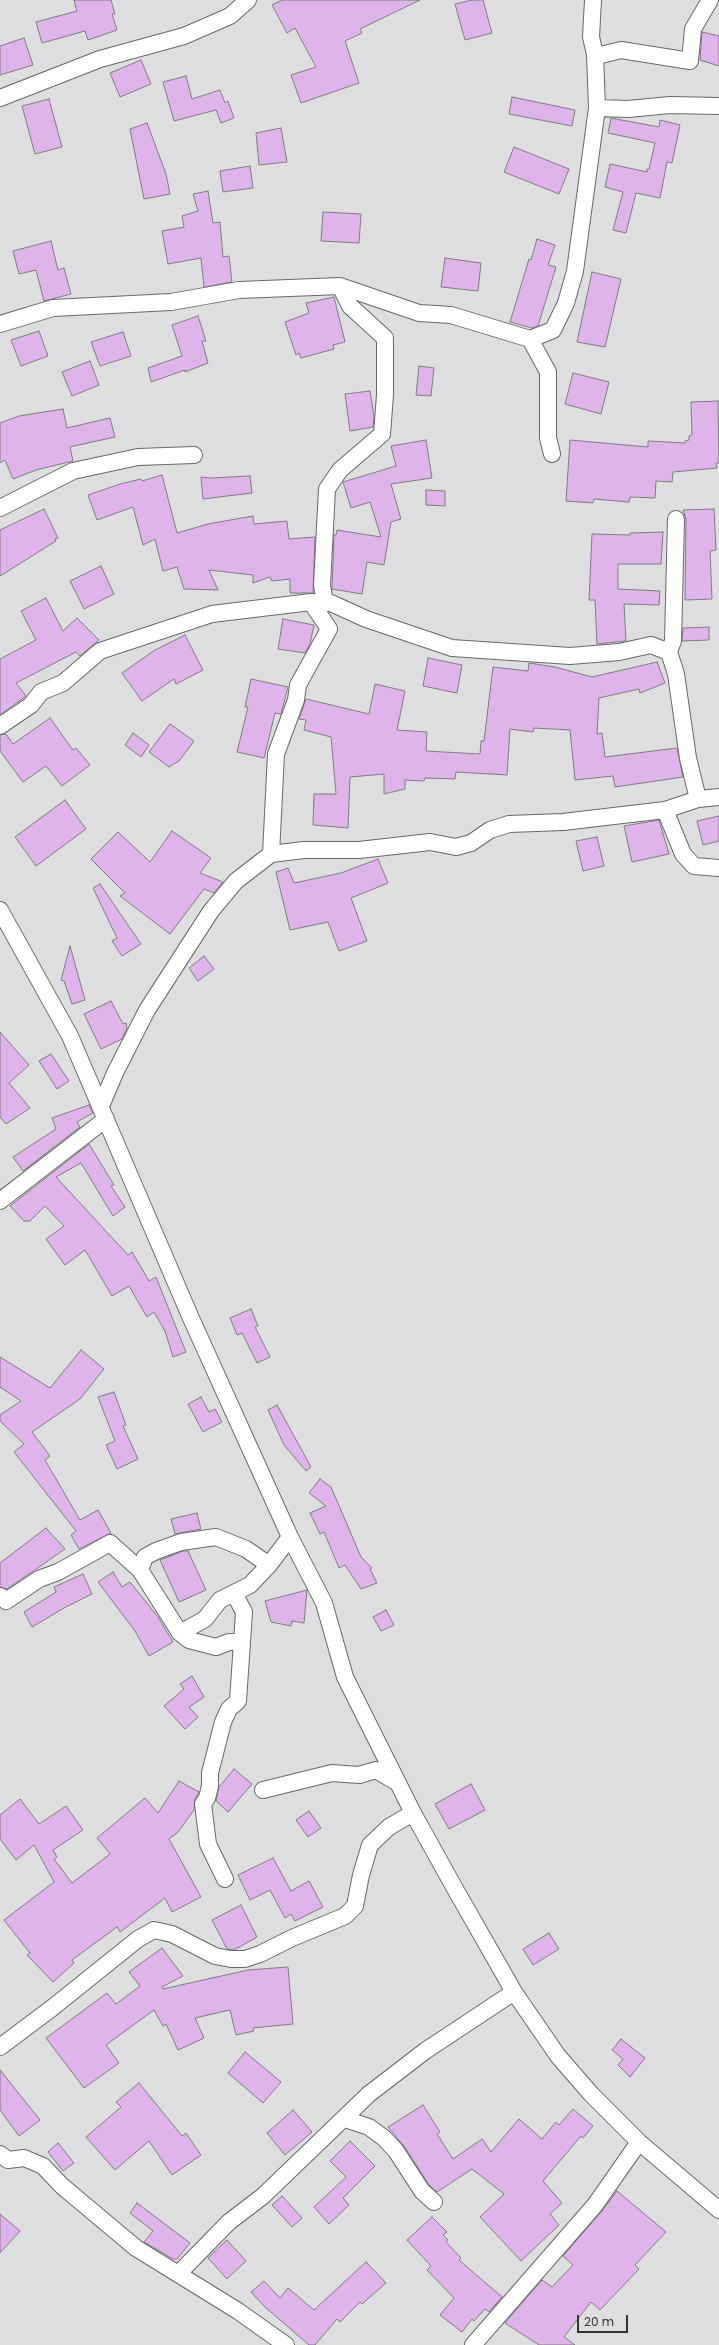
<!DOCTYPE html>
<style>
body{margin:0}
#map{position:relative;width:719px;height:2345px;overflow:hidden;background:#dedee1;font-family:Poppins,sans-serif}
canvas{display:block}
.scale{position:absolute;left:577px;top:2315px;width:51px;height:18px;box-sizing:border-box;border:2px solid #343435;border-top:0;padding-left:5px;font-size:12px;line-height:14px;white-space:nowrap;color:#343435;-webkit-text-stroke:3px #dedee1;paint-order:stroke}
</style>
<div id="map">
<canvas width="719" height="2345"></canvas>
<div class="scale">20 m</div>
</div>
<script>
const g = document.querySelector('canvas').getContext('2d');
g.lineJoin = 'round';
function fill(path, color) { g.fillStyle = color; g.fill(path, 'evenodd'); }
const toPath = rows => new Path2D(rows.map(r => 'M' + r).join(''));
function strokePath(path, color, width, dash) { g.strokeStyle = color; g.lineWidth = width; g.lineCap = dash ? 'butt' : 'round'; g.setLineDash(dash || []); g.stroke(path); }
const building = toPath([
 [74,0,111,0,115,14,112,14,117,30,88,40,85,31,42,43,36,22,77,11,74,0],
 [282,0,420,0,360,29,362,33,345,41,359,83,301,103,291,75,316,67,295,28,287,33,272,5,282,0],
 [472,0,483,0,492,33,465,40,455,4,472,0],
 [702,32,719,36,719,66,700,60,702,32],
 [24,38,33,65,0,75,0,46,24,38],
 [141,60,151,84,120,97,110,73,141,60],
 [186,76,192,99,220,90,225,103,228,101,234,118,221,123,216,110,174,121,163,82,186,76],
 [512,97,575,110,572,126,509,114,512,97],
 [49,99,62,147,35,154,22,106,49,99],
 [611,118,659,127,660,120,680,125,672,163,667,162,660,198,636,193,626,233,613,230,623,192,605,187,610,164,647,172,647,169,649,169,655,143,608,133,611,118],
 [147,123,166,174,170,194,144,199,130,129,147,123],
 [281,128,287,162,259,165,256,133,281,128],
 [514,147,569,169,559,194,504,172,514,147],
 [250,166,253,188,223,192,220,171,250,166],
 [208,191,213,223,220,222,223,257,229,256,232,282,204,287,201,258,168,264,162,231,184,227,182,216,198,211,193,194,208,191],
 [323,212,361,214,359,243,321,241,323,212],
 [537,239,555,245,548,265,556,267,538,326,532,328,510,322,529,259,531,260,537,239],
 [51,241,58,270,64,268,71,294,44,301,36,270,19,274,13,251,51,241],
 [445,258,481,263,478,291,441,287,445,258],
 [592,272,621,279,605,347,577,342,592,272],
 [334,297,345,342,333,345,334,349,301,358,299,353,296,355,285,322,309,313,306,303,334,297],
 [198,316,206,341,202,341,208,363,185,372,185,370,151,382,148,368,182,356,172,325,198,316],
 [39,331,48,356,21,366,11,340,39,331],
 [123,332,131,356,100,366,91,342,123,332],
 [90,361,99,385,72,396,62,372,90,361],
 [419,366,434,368,431,396,416,395,419,366],
 [573,373,609,382,601,414,565,404,573,373],
 [370,391,374,416,373,427,350,431,345,394,370,391],
 [718,401,719,463,716,463,717,468,673,472,672,482,656,481,655,498,630,497,629,502,594,499,593,503,566,501,570,440,648,447,648,441,685,443,685,441,689,440,689,436,692,435,691,402,718,401],
 [63,409,67,428,110,418,115,437,70,447,73,461,36,470,13,479,5,460,0,463,0,423,19,416,63,409],
 [426,440,432,478,391,484,401,519,391,522,384,565,367,562,362,594,332,589,334,535,336,535,337,530,381,537,370,502,351,508,343,482,396,466,391,446,426,440],
 [162,475,177,533,208,524,253,516,254,524,287,521,289,539,315,537,313,593,290,593,290,579,272,581,270,577,253,583,253,575,209,570,218,590,184,589,177,567,163,571,155,539,143,545,133,507,97,520,88,495,120,484,141,479,142,481,162,475],
 [250,476,252,493,203,499,201,477,210,478,250,476],
 [426,490,445,491,445,506,426,505,426,490],
 [44,509,58,538,55,539,56,541,0,576,0,530,44,509],
 [714,509,716,550,710,551,712,599,685,600,686,519,683,510,714,509],
 [663,532,661,564,618,564,618,589,660,591,659,605,624,604,626,641,597,644,595,600,589,600,592,534,630,535,630,533,663,532],
 [101,566,114,594,84,609,70,581,101,566],
 [46,598,63,631,77,618,99,640,80,656,76,652,16,683,26,696,0,715,0,659,36,640,21,611,46,598],
 [283,619,314,625,310,644,305,653,278,649,283,619],
 [709,627,709,640,682,641,683,628,709,627],
 [185,635,203,670,176,684,174,679,142,701,122,673,155,650,185,635],
 [428,658,462,665,457,693,423,686,428,658],
 [657,662,665,683,640,693,639,689,599,698,597,734,602,733,605,757,677,748,683,777,615,787,613,776,575,780,570,730,534,728,533,732,510,729,507,775,456,772,455,779,425,778,424,781,405,780,405,789,384,794,384,774,350,777,348,828,313,825,314,794,336,794,331,737,304,730,306,720,299,719,306,699,369,714,375,684,405,691,397,730,427,732,426,751,480,754,481,741,484,741,493,667,528,671,529,663,555,667,592,677,657,662],
 [251,679,288,687,281,714,275,713,264,758,237,752,248,707,245,707,251,679],
 [50,718,73,750,76,748,90,765,62,786,46,766,23,782,0,751,0,735,6,734,13,744,50,718],
 [170,724,194,741,179,761,169,767,149,752,170,724],
 [133,733,149,745,141,757,125,745,133,733],
 [65,800,86,829,36,866,15,837,65,800],
 [719,816,719,841,703,845,697,821,719,816],
 [659,820,669,854,632,862,624,826,659,820],
 [172,831,211,858,200,873,223,882,214,893,204,889,170,934,120,896,125,893,91,859,118,832,150,862,172,831],
 [597,837,604,866,583,871,576,841,597,837],
 [378,859,388,883,351,898,367,941,339,951,328,922,290,930,276,872,288,868,294,883,341,873,378,859],
 [100,884,141,944,122,956,112,941,117,938,93,888,100,884],
 [70,946,85,1000,72,1004,64,981,61,980,70,946],
 [204,956,214,969,198,981,189,968,204,956],
 [111,1001,123,1024,126,1023,127,1028,122,1039,101,1049,84,1014,111,1001],
 [0,1032,29,1065,9,1083,30,1108,6,1124,0,1117,0,1032],
 [51,1054,69,1081,57,1089,39,1061,51,1054],
 [89,1105,93,1113,77,1122,80,1127,23,1171,13,1157,56,1129,52,1118,89,1105],
 [89,1144,114,1185,111,1186,125,1207,113,1216,81,1163,56,1177,128,1255,132,1252,149,1281,156,1277,186,1352,173,1357,165,1331,154,1312,147,1317,129,1286,112,1296,85,1250,65,1265,46,1239,64,1226,45,1206,30,1221,24,1221,10,1206,89,1144],
 [251,1309,258,1326,255,1327,270,1357,257,1363,242,1333,237,1335,230,1318,251,1309],
 [81,1350,104,1369,80,1399,32,1432,50,1456,45,1460,80,1520,98,1510,111,1533,79,1549,71,1535,76,1531,14,1452,24,1444,0,1421,0,1415,21,1401,0,1387,0,1357,50,1388,81,1350],
 [114,1392,126,1425,123,1426,138,1459,117,1469,106,1445,115,1441,98,1397,114,1392],
 [201,1397,209,1412,215,1409,222,1422,203,1432,188,1404,201,1397],
 [277,1405,311,1467,306,1471,284,1445,268,1410,277,1405],
 [320,1479,331,1487,361,1557,372,1568,370,1569,377,1583,361,1589,345,1565,339,1568,324,1532,320,1534,310,1513,326,1506,309,1493,320,1479],
 [197,1513,201,1529,175,1534,171,1519,197,1513],
 [46,1528,65,1549,7,1589,0,1587,0,1563,46,1528],
 [183,1551,188,1551,206,1590,179,1602,160,1560,183,1551],
 [113,1572,122,1587,130,1582,158,1617,173,1642,149,1656,135,1631,98,1582,113,1572],
 [83,1574,92,1594,64,1608,32,1627,24,1612,56,1592,54,1587,83,1574],
 [307,1590,304,1623,292,1621,291,1626,271,1622,265,1601,307,1590],
 [386,1610,394,1625,381,1631,373,1617,386,1610],
 [192,1676,204,1697,189,1707,198,1717,185,1729,164,1706,184,1689,180,1684,192,1676],
 [234,1769,252,1784,228,1812,216,1801,219,1787,234,1769],
 [179,1781,199,1792,195,1799,194,1810,178,1832,169,1839,201,1897,172,1912,165,1898,120,1932,117,1927,72,1960,74,1963,53,1982,27,1955,30,1953,4,1920,54,1882,34,1845,16,1860,0,1839,0,1815,20,1799,39,1824,66,1806,83,1830,53,1850,57,1857,54,1859,72,1883,110,1854,97,1838,145,1798,158,1813,179,1781],
 [471,1784,485,1810,449,1829,435,1804,471,1784],
 [309,1811,321,1828,308,1837,296,1820,309,1811],
 [273,1858,291,1891,309,1881,323,1907,295,1921,291,1914,285,1918,270,1890,250,1900,238,1875,273,1858],
 [241,1905,257,1937,234,1950,227,1949,212,1920,241,1905],
 [549,1933,559,1949,533,1965,523,1949,549,1933],
 [162,1948,183,1976,162,1987,163,1989,248,1970,288,1967,293,2024,253,2028,254,2031,236,2035,230,2010,195,2018,204,2038,178,2050,166,2024,163,2026,154,2010,106,2045,119,2063,84,2088,46,2038,107,1993,116,2004,140,1986,129,1972,162,1948],
 [621,2039,645,2058,630,2077,618,2065,623,2059,612,2050,621,2039],
 [245,2052,281,2082,263,2103,228,2073,245,2052],
 [0,2070,40,2120,19,2136,0,2110,0,2070],
 [139,2083,182,2136,186,2133,201,2155,172,2175,149,2141,115,2170,86,2137,121,2107,116,2102,139,2083],
 [423,2105,440,2132,437,2134,453,2159,482,2139,491,2152,519,2119,542,2139,556,2122,559,2125,573,2109,593,2126,583,2138,581,2136,543,2181,562,2203,550,2214,559,2225,521,2261,480,2217,504,2194,472,2169,437,2192,429,2185,404,2146,388,2127,423,2105],
 [293,2110,312,2132,285,2155,267,2133,293,2110],
 [350,2141,375,2166,343,2198,349,2205,329,2224,314,2207,346,2177,330,2161,350,2141],
 [58,2143,74,2163,63,2171,48,2152,58,2143],
 [617,2191,666,2232,635,2265,639,2269,600,2310,591,2302,564,2337,575,2345,539,2345,505,2323,542,2280,552,2287,573,2265,563,2256,602,2211,617,2191],
 [282,2196,302,2218,292,2227,272,2205,282,2196],
 [137,2203,190,2243,177,2259,173,2259,144,2242,153,2231,130,2213,137,2203],
 [0,2214,20,2231,0,2253,0,2214],
 [432,2217,447,2232,443,2235,448,2240,446,2242,461,2258,459,2260,502,2297,489,2312,485,2309,474,2321,472,2319,462,2332,440,2315,454,2298,427,2270,431,2266,407,2240,432,2217],
 [227,2240,246,2261,227,2279,208,2258,227,2240],
 [366,2262,386,2283,362,2304,360,2302,340,2322,337,2319,315,2345,309,2345,265,2307,251,2292,264,2281,280,2298,288,2288,314,2310,366,2262]
]);
fill(building, '#deb4ea');
strokePath(building, '#7f7d7f', 1);
const street = toPath([
 [593,0,591,37,595,54,601,55,621,50,690,61,693,29,710,0],
 [0,98,100,59,184,36,230,16,248,0],
 [597,108,628,109,670,105,719,106],
 [0,324,53,308,171,302,239,290,340,286,419,313,451,315,530,339,548,372,548,438,552,454],
 [530,339,553,330,566,303,575,271,597,108,595,54],
 [0,508,73,471,138,457,194,455],
 [325,603,331,603,366,619,452,648,570,656,619,652,651,645,669,652,676,674,688,758,698,799],
 [669,652,673,641,676,519],
 [0,726,31,705,41,692,63,683,100,651,212,614,311,602,325,603,322,585,327,489,340,470,382,434,385,395,385,338,350,306,340,286],
 [665,810,683,854,694,866,719,868],
 [271,854,276,754,296,700,298,685,329,629,311,602],
 [0,910,70,1036,190,1316,290,1537,324,1603,345,1677,413,1813,454,1887,514,1992,558,2056,591,2094,639,2142,719,2210],
 [101,1106,115,1073,147,1010,211,911,236,881,271,854,304,850,359,850,430,842,456,847,471,843,490,830,509,824,563,822,665,810,698,799,719,797],
 [0,1201,106,1119],
 [140,1570,145,1557,156,1551,181,1542,216,1537,246,1549,269,1565],
 [234,1593,244,1612,242,1642],
 [0,1596,6,1601,39,1579,58,1572,110,1543,140,1570,180,1633,189,1640,216,1647,229,1642,242,1642,238,1701,229,1709,223,1722,210,1773,210,1786,207,1798,203,1804,208,1844,225,1879],
 [180,1633,205,1619,220,1600,250,1585,269,1565,290,1537],
 [263,1790,332,1773,359,1775,376,1770,398,1783],
 [0,2047,52,2008,138,1939,154,1930,172,1934,215,1956,231,1959,245,1959,260,1954,292,1938,345,1916,355,1906,361,1875,370,1845,389,1827,413,1813],
 [345,2119,369,2127,384,2138,396,2151,422,2191,434,2202],
 [0,2154,8,2160,24,2158,43,2166,62,2186,136,2248,238,2311,286,2345],
 [179,2273,229,2222,263,2196,369,2094,425,2051,514,1992],
 [473,2345,595,2205,639,2142]
]);
strokePath(street, '#68676a', 18);
strokePath(street, '#fff', 16);
</script>
